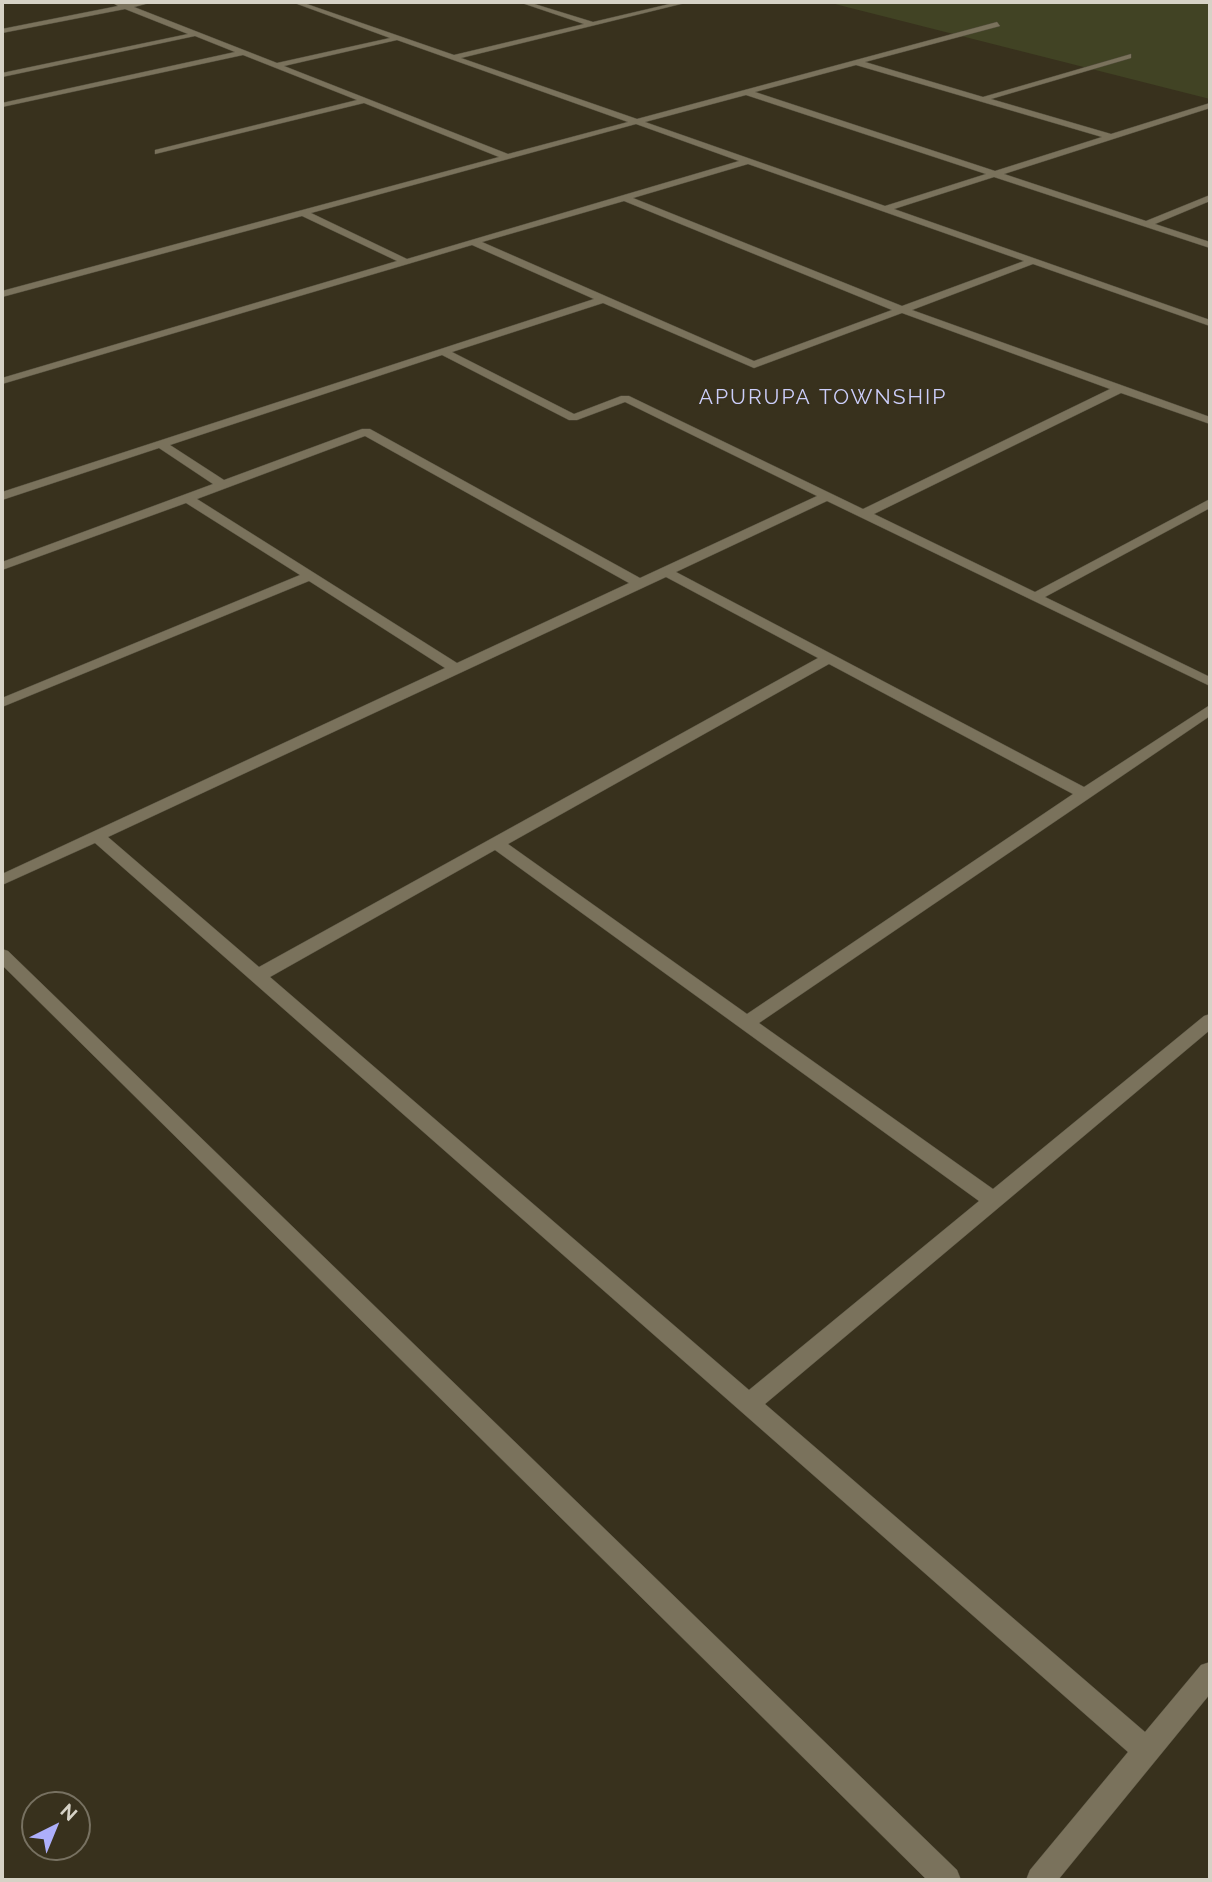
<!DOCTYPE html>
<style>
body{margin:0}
#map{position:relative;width:1212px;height:1882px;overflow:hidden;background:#38311d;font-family:Raleway,sans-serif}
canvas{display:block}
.frame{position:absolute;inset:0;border:4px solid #d6d2c6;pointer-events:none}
.north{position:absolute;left:21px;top:1791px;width:70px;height:70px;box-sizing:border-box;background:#38311d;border:2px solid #777161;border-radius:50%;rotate:43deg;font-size:19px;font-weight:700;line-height:28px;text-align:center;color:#d6d2c6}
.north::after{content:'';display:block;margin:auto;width:24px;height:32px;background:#adaffb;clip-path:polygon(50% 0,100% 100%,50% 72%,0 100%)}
</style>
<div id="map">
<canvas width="1212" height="1882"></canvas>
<div class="frame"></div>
<div class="north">N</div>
</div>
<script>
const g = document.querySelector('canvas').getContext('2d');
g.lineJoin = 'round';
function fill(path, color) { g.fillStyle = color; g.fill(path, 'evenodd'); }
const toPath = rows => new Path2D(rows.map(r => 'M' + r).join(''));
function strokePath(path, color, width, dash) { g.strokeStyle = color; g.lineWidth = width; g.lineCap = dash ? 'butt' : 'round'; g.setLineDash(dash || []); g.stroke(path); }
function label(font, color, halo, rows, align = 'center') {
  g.font = font + ' Raleway,sans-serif'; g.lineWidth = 5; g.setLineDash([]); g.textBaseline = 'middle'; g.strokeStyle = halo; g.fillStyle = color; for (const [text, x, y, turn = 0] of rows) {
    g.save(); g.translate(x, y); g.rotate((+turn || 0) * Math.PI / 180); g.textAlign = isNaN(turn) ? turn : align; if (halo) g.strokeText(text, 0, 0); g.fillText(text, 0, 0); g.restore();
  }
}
fill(toPath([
 [827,2,1210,2,1210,99]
]), '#414324');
const minor = toPath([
 [111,2,127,4,153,2,134,7,277,63,390,38,292,2,301,2,454,55,584,24,519,2,528,2,593,22,678,2,689,2,461,58,637,119,997,22,1000,26,865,62,983,97,1131,54,1131,58,991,99,1111,134,1210,103,1210,108,1004,174,1146,221,1210,195,1210,201,1155,224,1210,242,1210,248,994,177,894,209,1210,320,1210,326,1033,264,912,310,1210,417,1210,424,1121,393,874,514,1035,592,1210,499,1210,508,1045,597,1210,677,1210,686,827,501,676,572,1084,787,1210,705,1210,716,759,1023,993,1189,1204,1016,1210,1014,1210,1030,765,1404,1145,1732,1201,1665,1210,1662,1210,1694,1058,1880,1026,1880,1030,1870,1128,1752,95,843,2,885,2,874,445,668,309,581,2,707,2,698,300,575,186,503,2,570,2,562,213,484,159,448,2,500,2,492,594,299,472,245,2,384,2,378,397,261,302,216,2,297,2,291,499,157,364,103,155,154,155,150,357,100,243,55,2,107,2,103,235,52,195,36,2,77,2,73,188,34,125,9,2,33,2,29,118,6,111,2],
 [397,40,628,122,508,154,284,66,397,40],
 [856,65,1102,137,995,171,755,92,856,65],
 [746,95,986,174,885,206,645,122,746,95],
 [636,124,739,161,407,259,311,213,636,124],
 [748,164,882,211,1024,261,902,306,633,198,748,164],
 [624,201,892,310,754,361,482,242,624,201],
 [603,303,754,368,902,313,1110,389,863,509,629,396,621,396,574,414,452,352,603,303],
 [442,355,569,420,577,420,625,402,817,496,640,578,370,429,362,429,224,480,170,445,442,355],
 [365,436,629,583,457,663,197,499,365,436],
 [666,577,818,658,259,967,108,837,666,577],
 [829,664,1073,794,747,1014,508,844,829,664],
 [495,850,979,1201,749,1390,270,977,495,850],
 [2,949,8,951,957,1870,961,1880,927,1880,2,965,2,949]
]);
strokePath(minor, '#524d3c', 1);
fill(minor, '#7a725c');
g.letterSpacing = '2px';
label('21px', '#cccefa', '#38311d', [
 ["APURUPA TOWNSHIP",823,398]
]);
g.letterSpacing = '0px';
</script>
